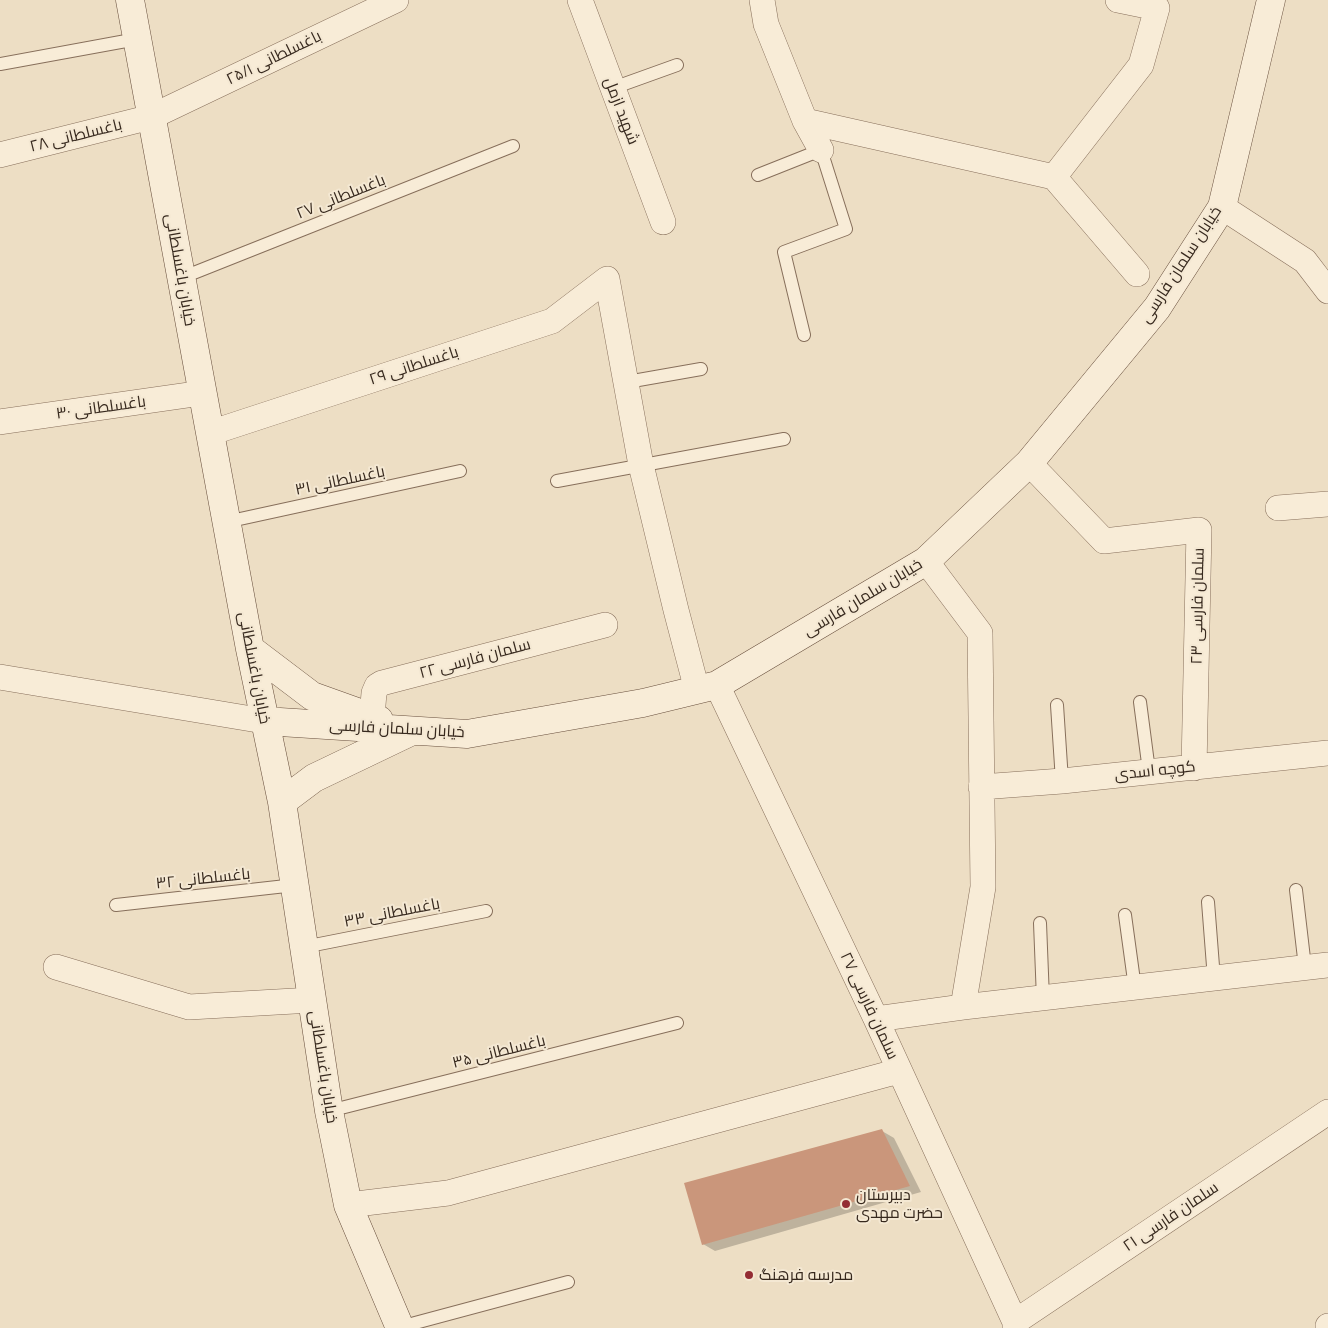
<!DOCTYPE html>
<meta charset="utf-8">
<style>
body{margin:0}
canvas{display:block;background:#eddec4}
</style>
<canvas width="1328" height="1328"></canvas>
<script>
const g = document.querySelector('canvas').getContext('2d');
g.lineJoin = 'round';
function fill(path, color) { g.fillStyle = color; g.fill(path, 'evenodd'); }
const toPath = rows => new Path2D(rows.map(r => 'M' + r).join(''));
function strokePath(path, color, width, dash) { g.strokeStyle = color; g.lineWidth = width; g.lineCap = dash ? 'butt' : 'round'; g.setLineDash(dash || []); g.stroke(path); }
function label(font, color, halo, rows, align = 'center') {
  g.font = font + ' "Zilla Slab",Cairo,serif'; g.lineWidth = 4; g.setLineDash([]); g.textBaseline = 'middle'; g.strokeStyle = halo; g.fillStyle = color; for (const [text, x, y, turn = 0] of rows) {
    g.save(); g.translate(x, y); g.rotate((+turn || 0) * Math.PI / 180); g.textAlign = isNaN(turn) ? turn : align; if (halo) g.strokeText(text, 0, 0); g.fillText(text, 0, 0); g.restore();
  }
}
fill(toPath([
 [882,1131,894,1138,921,1192,715,1251,703,1244]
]), '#0003');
fill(toPath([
 [882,1129,910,1186,702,1245,684,1183]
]), '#ca967b');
const lane = toPath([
 [0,64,137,39],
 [613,88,677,65],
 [758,175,821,150,846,229,784,252,804,335],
 [181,278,513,146],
 [627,382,701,369],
 [557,481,784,439],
 [226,522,460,471],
 [1140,702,1149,771],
 [1057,705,1062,781],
 [1296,890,1305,967],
 [1208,902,1214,979],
 [116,905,295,885],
 [1125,915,1135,988],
 [1040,923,1043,999],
 [304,947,486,911],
 [329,1111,677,1023],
 [400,1327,568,1282]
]);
const street = toPath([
 [580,0,663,222],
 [762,0,766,24,805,121,821,150],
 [805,121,1054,177,1137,274],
 [0,155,151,117,396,0],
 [1054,177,1141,65,1157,8,1118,0],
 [1222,207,1305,261,1328,291],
 [0,422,202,393],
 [210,433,552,321,607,279,641,465,676,610,697,690],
 [1029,463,1104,541,1199,530,1194,768],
 [1278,508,1328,504],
 [926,561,980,633,983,887,963,1007],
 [0,677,264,721],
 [717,685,876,1019,1015,1322,1015,1328],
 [372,717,374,693,377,686,382,683,605,625],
 [981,787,1062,781,1328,753],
 [56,967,189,1007,312,1000],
 [876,1019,963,1007,1328,965],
 [348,1205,448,1193,899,1071],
 [1015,1322,1328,1112],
 [1328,1328,1328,1326]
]);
const secondary = toPath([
 [130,0,250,649,282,802,329,1111,348,1205,400,1328],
 [250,649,312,696,379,720],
 [264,721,467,734,643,703,717,685,926,561,1029,463,1157,308,1222,207,1271,0],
 [282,802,314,778,410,732]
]);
strokePath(lane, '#876f5b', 14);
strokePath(street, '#876f5b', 26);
strokePath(secondary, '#69503e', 29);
strokePath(lane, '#f8ecd7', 12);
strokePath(street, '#f8ecd7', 25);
strokePath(secondary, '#f8ecd7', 28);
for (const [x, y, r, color] of [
 [846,1204,5,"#942d34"],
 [749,1275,5,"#942d34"]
]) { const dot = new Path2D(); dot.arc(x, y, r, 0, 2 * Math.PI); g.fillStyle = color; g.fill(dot); strokePath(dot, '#f4e8d3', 2); }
label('16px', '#37291e', '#f4e8d3', [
 ["باغسلطانی ۲۵/۱",274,58,-26],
 ["شهید ازمل",621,111,69],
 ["باغسلطانی ۲۸",76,136,-14],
 ["باغسلطانی ۲۷",341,197,-22],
 ["خیابان سلمان فارسی",1181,265,-57],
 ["خیابان باغسلطانی",180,270,80],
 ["باغسلطانی ۲۹",414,366,-18],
 ["باغسلطانی ۳۰",101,408,-8],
 ["باغسلطانی ۳۱",340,481,-12],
 ["خیابان سلمان فارسی",863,598,-31],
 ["سلمان فارسی ۲۳",1198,606,-89],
 ["سلمان فارسی ۲۲",475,659,-15],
 ["خیابان باغسلطانی",254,668,79],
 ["خیابان سلمان فارسی",397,729,3],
 ["کوچه اسدی",1155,771,-6],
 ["باغسلطانی ۳۲",203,879,-6],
 ["باغسلطانی ۳۳",392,913,-11],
 ["سلمان فارسی ۲۷",869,1006,65],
 ["باغسلطانی ۳۵",499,1052,-14],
 ["خیابان باغسلطانی",323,1067,81],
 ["سلمان فارسی ۲۱",1171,1217,-34]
]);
label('16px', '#37291e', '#f4e8d3', [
 ["دبیرستان",856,1195],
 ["حضرت مهدی",856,1213],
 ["مدرسه فرهنگ",759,1275]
], 'left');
</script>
